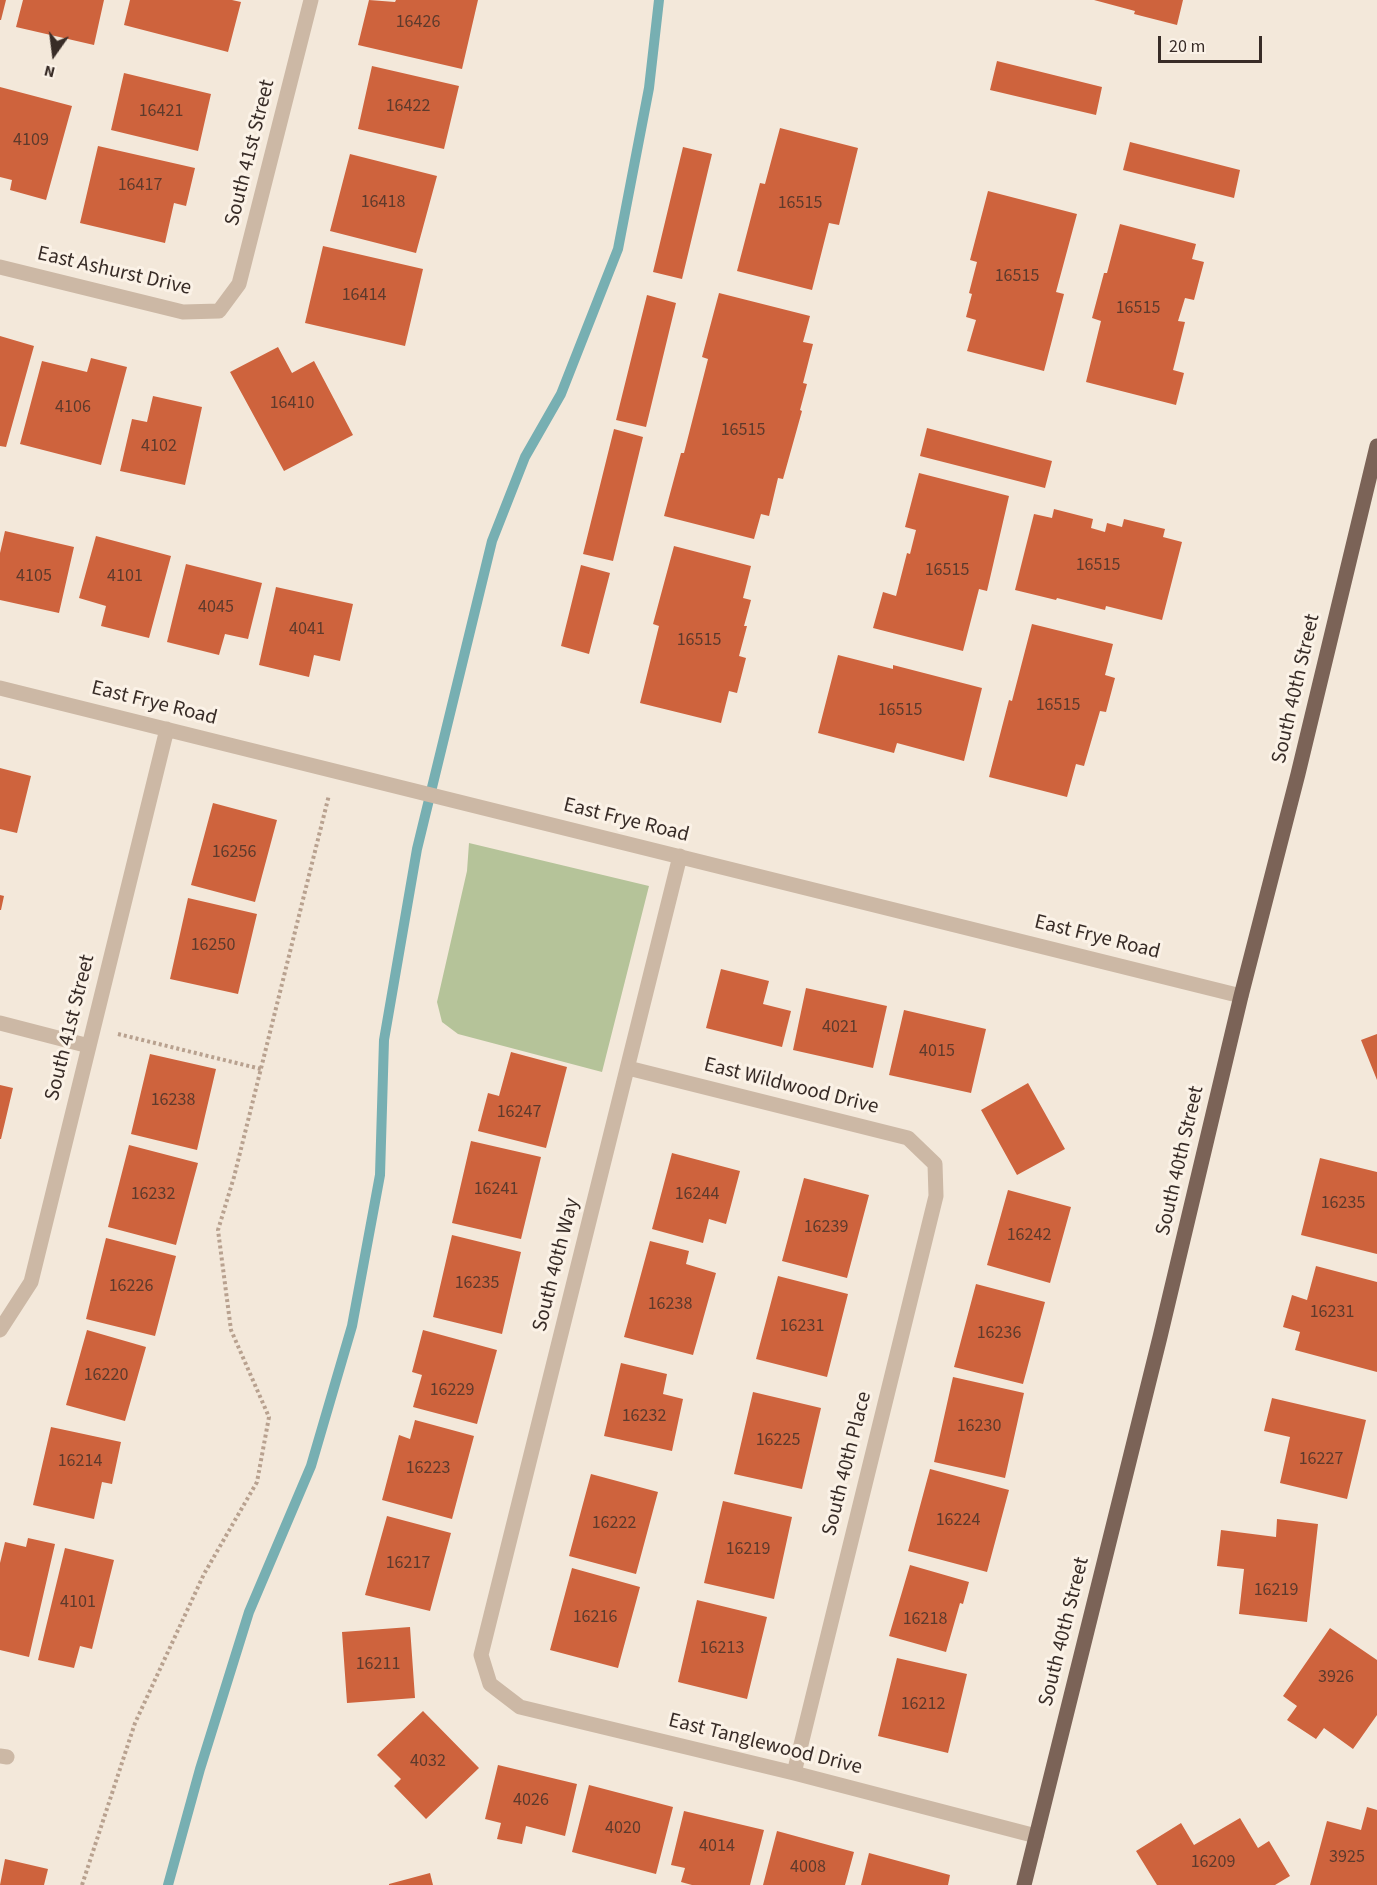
<!DOCTYPE html>
<style>
body{margin:0}
#map{position:relative;width:1377px;height:1885px;overflow:hidden;background:#f3e8da;font-family:"Source Sans 3",sans-serif}
canvas{display:block}
.north{position:absolute;left:24px;top:24px;width:60px;height:60px;-webkit-text-stroke:4px #fbf2e7;paint-order:stroke;rotate:194deg;font-size:16px;font-weight:700;line-height:24px;text-align:center;color:#382c27}
.north::after{content:'';display:block;margin:auto;width:21px;height:27px;background:#382c27;clip-path:polygon(50% 0,100% 100%,50% 72%,0 100%)}
.scale{position:absolute;left:1158px;top:36px;width:104px;height:27px;box-sizing:border-box;border:3px solid #382c27;border-top:0;padding-left:8px;font-size:18px;line-height:21px;white-space:nowrap;color:#382c27;-webkit-text-stroke:4px #fbf2e7;paint-order:stroke}
</style>
<div id="map">
<canvas width="1377" height="1885"></canvas>
<div class="north">N</div>
<div class="scale">20 m</div>
</div>
<script>
const g = document.querySelector('canvas').getContext('2d');
g.lineJoin = 'round';
function fill(path, color) { g.fillStyle = color; g.fill(path, 'evenodd'); }
const toPath = rows => new Path2D(rows.map(r => 'M' + r).join(''));
function strokePath(path, color, width, dash) { g.strokeStyle = color; g.lineWidth = width; g.lineCap = dash ? 'butt' : 'round'; g.setLineDash(dash || []); g.stroke(path); }
function label(font, color, halo, rows, align = 'center') {
  g.font = font + ' "Source Sans 3",sans-serif'; g.lineWidth = 6; g.setLineDash([]); g.textBaseline = 'middle'; g.strokeStyle = halo; g.fillStyle = color; for (const [text, x, y, turn = 0] of rows) {
    g.save(); g.translate(x, y); g.rotate((+turn || 0) * Math.PI / 180); g.textAlign = isNaN(turn) ? turn : align; if (halo) g.strokeText(text, 0, 0); g.fillText(text, 0, 0); g.restore();
  }
}
fill(toPath([
 [469,843,649,886,602,1072,458,1034,442,1022,437,1002,467,871]
]), '#b5c399');
strokePath(toPath([
 [168,1885,200,1769,249,1612,311,1466,352,1326,380,1175,384,1040,417,849,492,541,525,457,561,394,618,249,649,88,659,0]
]), '#77afb2', 10);
fill(toPath([
 [0,0,6,0,1,20,0,20],
 [23,0,104,0,94,45,16,27],
 [130,0,232,0,241,2,228,52,124,25],
 [369,0,395,2,396,0,478,0,462,69,358,45],
 [1094,0,1183,0,1177,25,1134,14,1135,11],
 [997,61,1102,87,1096,115,990,90],
 [372,66,459,86,444,149,358,129],
 [124,73,211,94,198,151,111,130],
 [0,87,72,106,46,200,10,190,12,180,0,177],
 [780,128,858,148,839,225,829,223,812,290,737,271,760,183,765,184],
 [1130,142,1240,170,1234,198,1123,170],
 [98,146,195,168,186,206,174,203,165,243,80,223],
 [683,147,712,154,682,279,653,272],
 [350,154,437,176,416,253,330,231],
 [988,191,1077,214,1056,292,1064,294,1044,371,967,351,976,320,966,317,972,294,969,293,977,262,970,260],
 [1120,224,1196,244,1192,259,1204,262,1194,300,1185,298,1178,321,1185,322,1173,370,1184,373,1176,405,1086,382,1101,321,1092,318,1104,273,1107,273],
 [323,246,423,269,405,346,305,323],
 [719,293,810,316,803,342,813,344,803,383,807,384,800,410,802,411,783,479,778,478,769,516,761,514,754,539,664,516,681,453,684,453,708,359,702,357],
 [647,295,676,303,646,427,616,420],
 [0,336,34,346,6,447,0,446],
 [278,347,292,373,314,361,353,435,284,471,230,372],
 [91,358,127,367,101,465,20,444,42,361,87,372],
 [153,396,202,407,185,485,120,471,132,419,147,422],
 [927,428,1052,461,1045,488,920,456],
 [614,429,643,437,613,561,583,554],
 [919,473,1009,496,987,591,979,589,963,651,873,628,883,592,896,596,907,553,910,554,916,530,905,527],
 [1054,509,1093,519,1091,528,1105,532,1107,523,1122,527,1124,519,1165,529,1163,537,1182,542,1162,620,1106,606,1105,610,1057,598,1056,600,1015,590,1034,514,1052,518],
 [5,531,74,547,59,613,0,600,0,553],
 [96,536,171,556,149,638,101,626,106,606,79,598],
 [674,546,751,566,743,598,751,600,744,626,747,626,739,656,746,658,737,693,729,691,721,723,640,703,659,626,653,624],
 [186,564,262,583,248,639,225,634,219,655,167,642],
 [581,565,610,573,589,654,561,646],
 [276,587,353,604,340,661,314,655,309,677,259,665],
 [1032,624,1113,644,1105,675,1115,678,1106,712,1100,711,1084,766,1076,764,1067,797,989,777,1009,700,1012,701],
 [838,655,893,669,893,665,982,688,964,761,897,743,894,753,818,733],
 [0,768,31,776,17,833,0,829],
 [213,803,277,820,255,902,191,885],
 [0,895,4,896,1,910,0,910],
 [188,898,257,914,238,994,170,979],
 [721,969,769,981,763,1004,791,1011,782,1047,706,1028],
 [806,988,887,1006,873,1068,793,1050],
 [904,1010,986,1029,971,1093,889,1075],
 [1377,1034,1377,1080,1361,1040],
 [511,1052,567,1067,546,1148,478,1131,488,1093,499,1096],
 [150,1054,216,1069,197,1150,131,1134],
 [1028,1083,1065,1149,1017,1175,981,1110],
 [0,1085,13,1088,1,1139,0,1139],
 [471,1141,541,1157,521,1239,452,1223],
 [129,1145,198,1163,176,1245,108,1227],
 [672,1153,740,1171,726,1224,709,1219,703,1243,652,1229],
 [1320,1158,1377,1172,1377,1254,1301,1235],
 [804,1178,869,1195,847,1278,782,1261],
 [1008,1190,1071,1207,1050,1283,987,1265],
 [452,1235,521,1252,502,1334,433,1317],
 [106,1238,176,1256,155,1336,86,1319],
 [650,1241,689,1251,686,1264,716,1273,693,1355,624,1337],
 [1316,1266,1377,1282,1377,1372,1295,1350,1300,1332,1283,1327,1292,1295,1307,1300],
 [778,1276,848,1294,827,1377,756,1359],
 [976,1284,1045,1302,1023,1384,954,1367],
 [87,1330,146,1347,125,1421,66,1405],
 [423,1330,497,1350,477,1424,413,1407,422,1375,412,1372],
 [621,1363,667,1374,663,1394,683,1399,672,1451,604,1436],
 [953,1377,1024,1393,1005,1478,934,1462],
 [753,1392,821,1408,802,1489,734,1474],
 [1272,1398,1366,1420,1347,1499,1280,1483,1290,1437,1264,1431],
 [415,1420,474,1436,452,1519,382,1500,399,1435,410,1439],
 [51,1427,121,1442,112,1484,102,1482,94,1519,33,1505],
 [930,1469,1009,1490,987,1572,908,1551],
 [591,1474,658,1492,636,1574,569,1556],
 [723,1501,792,1517,774,1599,704,1583],
 [387,1516,451,1533,430,1611,365,1595],
 [1277,1519,1318,1524,1307,1622,1239,1614,1244,1569,1217,1566,1221,1530,1276,1537],
 [28,1538,55,1544,29,1657,0,1650,0,1563,5,1542,26,1547],
 [65,1548,114,1560,92,1649,80,1646,74,1668,38,1660],
 [910,1565,969,1582,963,1604,960,1603,946,1652,889,1636],
 [572,1568,640,1587,618,1668,550,1650],
 [697,1600,767,1617,747,1699,678,1682],
 [410,1627,415,1698,347,1703,342,1632],
 [1330,1628,1377,1660,1377,1715,1353,1749,1324,1728,1316,1739,1287,1720,1297,1706,1283,1696],
 [897,1658,967,1674,948,1753,878,1736],
 [423,1711,479,1768,426,1819,394,1786,401,1779,377,1755],
 [498,1765,577,1784,565,1836,526,1826,522,1844,497,1839,501,1823,485,1819],
 [589,1785,673,1807,656,1874,572,1852],
 [1367,1807,1377,1810,1377,1885,1310,1885,1327,1821,1361,1830],
 [684,1811,764,1830,750,1885,692,1885,681,1882,685,1868,671,1865],
 [1240,1818,1258,1848,1269,1841,1290,1876,1275,1885,1157,1885,1136,1851,1181,1823,1194,1845],
 [777,1831,854,1852,845,1885,763,1885],
 [869,1853,950,1875,948,1885,861,1885],
 [5,1859,48,1869,44,1885,0,1885],
 [430,1873,433,1885,389,1885,389,1884]
]), '#ce633d');
strokePath(toPath([
 [118,1034,261,1069],
 [82,1885,135,1723,204,1574,257,1482,269,1417,231,1330,218,1230,234,1177,329,795]
]), '#b8a18f', 4, [3, 3]);
strokePath(toPath([
 [0,267,183,312,219,311,239,284,311,0],
 [0,688,1241,996],
 [680,856,481,1655,490,1684,520,1707,794,1773,1036,1836],
 [0,1023,89,1046],
 [628,1068,908,1138,935,1164,936,1196,794,1773],
 [0,1330,31,1282,167,729],
 [0,1756,7,1757]
]), '#ccb8a5', 15);
strokePath(toPath([
 [1024,1885,1160,1337,1241,996,1298,774,1377,446]
]), '#7b6357', 15);
label('18px', '#5e3a2c', null, [
 ["16426",418,23],
 ["16422",408,107],
 ["16421",161,112],
 ["4109",31,141],
 ["16417",140,186],
 ["16418",383,203],
 ["16515",800,204],
 ["16515",1017,277],
 ["16414",364,296],
 ["16515",1138,309],
 ["16410",292,404],
 ["4106",73,408],
 ["16515",743,431],
 ["4102",159,447],
 ["16515",1098,566],
 ["16515",947,571],
 ["4105",34,577],
 ["4101",125,577],
 ["4045",216,608],
 ["4041",307,630],
 ["16515",699,641],
 ["16515",1058,706],
 ["16515",900,711],
 ["16256",234,853],
 ["16250",213,946],
 ["4021",840,1028],
 ["4015",937,1052],
 ["16238",173,1101],
 ["16247",519,1113],
 ["16241",496,1190],
 ["16232",153,1195],
 ["16244",697,1195],
 ["16235",1343,1204],
 ["16239",826,1228],
 ["16242",1029,1236],
 ["16235",477,1284],
 ["16226",131,1287],
 ["16238",670,1305],
 ["16231",1332,1313],
 ["16231",802,1327],
 ["16236",999,1334],
 ["16220",106,1376],
 ["16229",452,1391],
 ["16232",644,1417],
 ["16230",979,1427],
 ["16225",778,1441],
 ["16227",1321,1460],
 ["16214",80,1462],
 ["16223",428,1469],
 ["16224",958,1521],
 ["16222",614,1524],
 ["16219",748,1550],
 ["16217",408,1564],
 ["16219",1276,1591],
 ["4101",78,1603],
 ["16216",595,1618],
 ["16218",925,1620],
 ["16213",722,1649],
 ["16211",378,1665],
 ["3926",1336,1678],
 ["16212",923,1705],
 ["4032",428,1762],
 ["4026",531,1801],
 ["4020",623,1829],
 ["4014",717,1847],
 ["3925",1347,1858],
 ["16209",1213,1863],
 ["4008",808,1868]
]);
label('21px', '#382c27', '#fbf2e7', [
 ["South 41st Street",251,153,-76],
 ["East Ashurst Drive",114,272,13],
 ["South 40th Street",1297,689,-77],
 ["East Frye Road",154,704,14],
 ["East Frye Road",626,821,14],
 ["East Frye Road",1097,938,14],
 ["South 41st Street",71,1028,-76],
 ["East Wildwood Drive",791,1087,14],
 ["South 40th Street",1181,1161,-77],
 ["South 40th Way",557,1265,-76],
 ["South 40th Place",848,1464,-76],
 ["South 40th Street",1065,1632,-76],
 ["East Tanglewood Drive",765,1745,14]
]);
</script>
